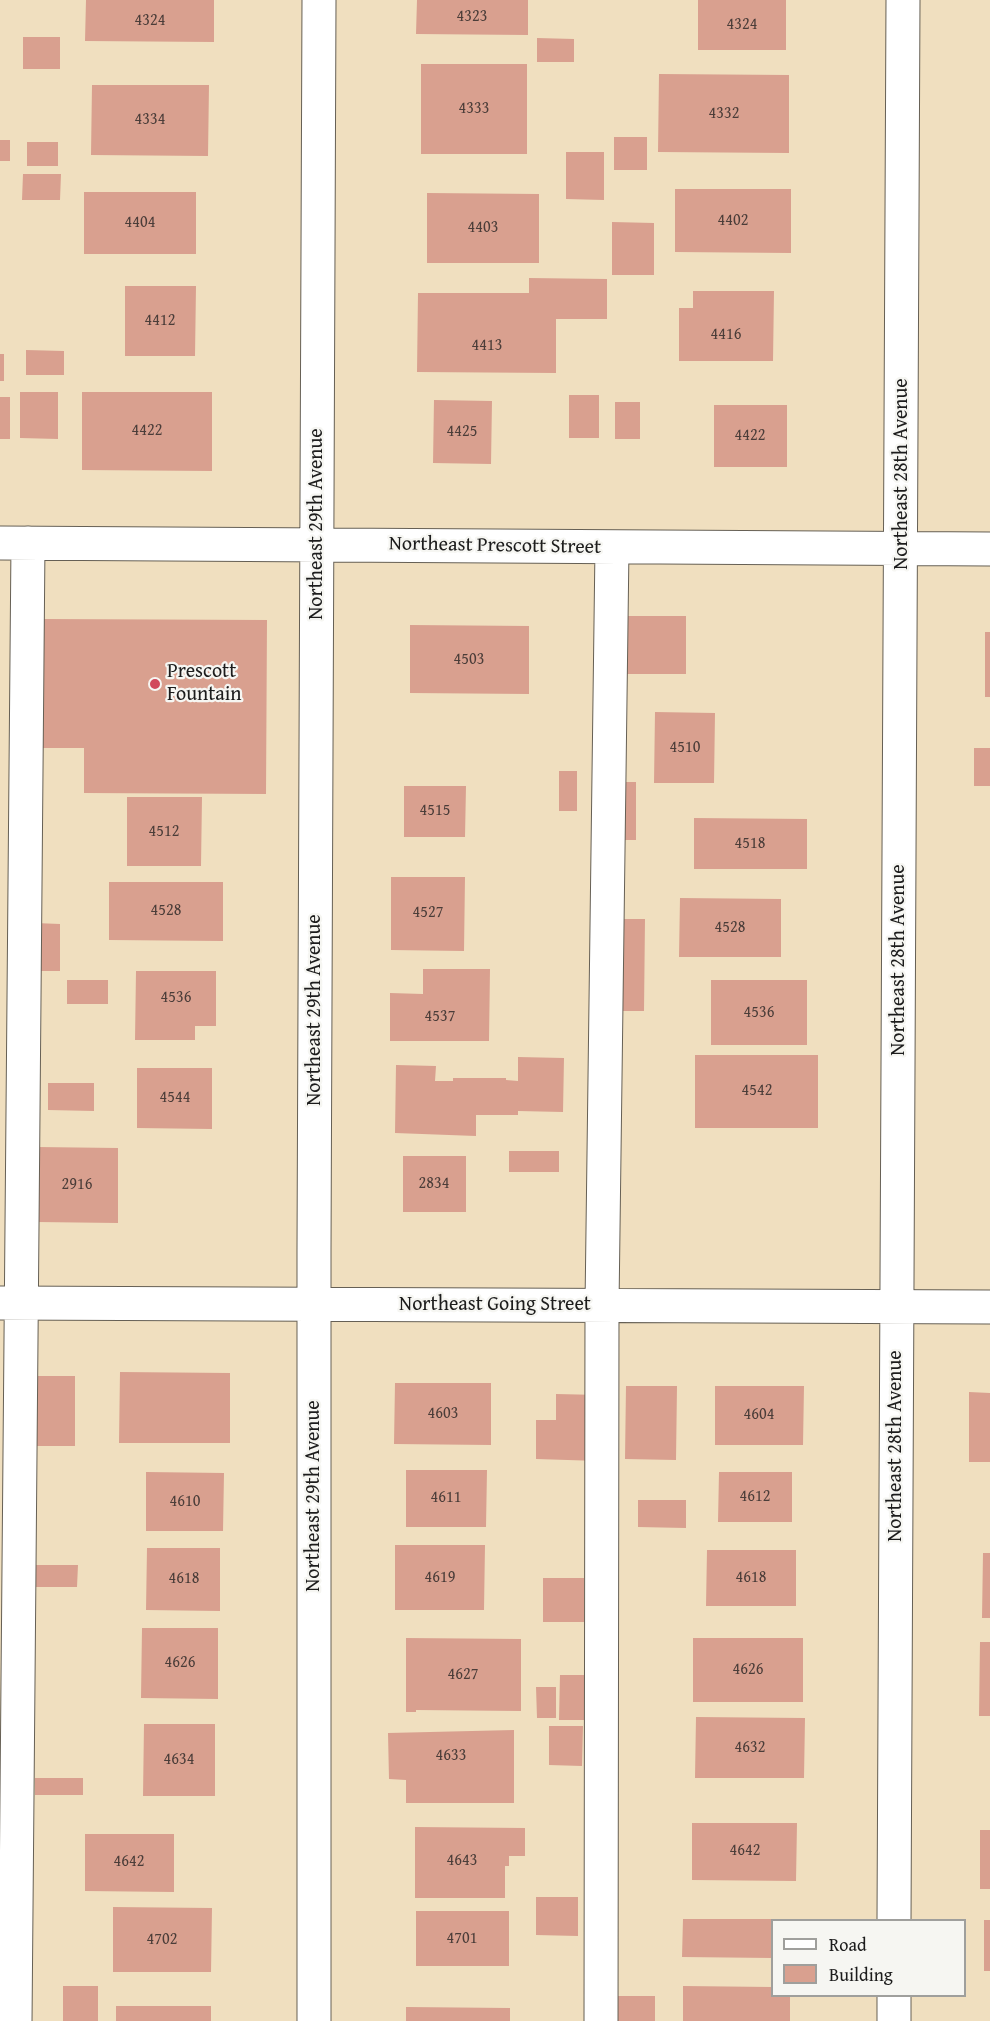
<!DOCTYPE html>
<style>
body{margin:0}
#map{position:relative;width:990px;height:2021px;overflow:hidden;background:#f0dfbf;font-family:"Gentium Book Plus",serif}
canvas{display:block}
.legend{position:absolute;left:771px;top:1919px;width:195px;height:78px;box-sizing:border-box;background:#f6f6f2;border:2px solid #9f9f9c;margin:0;padding:8px 10px;list-style:none;font-size:18px;color:#1c1c1c}
.legend li{display:flex;align-items:center;gap:12px;height:30px}
.legend b{width:30px;border:2px solid #9f9f9c}
</style>
<div id="map">
<canvas width="990" height="2021"></canvas>
<ul class="legend">
<li><b style="height:8px;background:#fff"></b>Road</li>
<li><b style="height:16px;background:#d9a08f"></b>Building</li>
</ul>
</div>
<script>
const g = document.querySelector('canvas').getContext('2d');
g.lineJoin = 'round';
function fill(path, color) { g.fillStyle = color; g.fill(path, 'evenodd'); }
const toPath = rows => new Path2D(rows.map(r => 'M' + r).join(''));
function strokePath(path, color, width, dash) { g.strokeStyle = color; g.lineWidth = width; g.lineCap = dash ? 'butt' : 'round'; g.setLineDash(dash || []); g.stroke(path); }
function label(font, color, halo, rows, align = 'center') {
  g.font = font + ' "Gentium Book Plus",serif'; g.lineWidth = 4.5; g.setLineDash([]); g.textBaseline = 'middle'; g.strokeStyle = halo; g.fillStyle = color; for (const [text, x, y, turn = 0] of rows) {
    g.save(); g.translate(x, y); g.rotate((+turn || 0) * Math.PI / 180); g.textAlign = isNaN(turn) ? turn : align; if (halo) g.strokeText(text, 0, 0); g.fillText(text, 0, 0); g.restore();
  }
}
fill(toPath([
 [86,0,214,0,214,42,85,41],
 [417,0,528,0,528,35,416,34],
 [698,0,786,0,786,50,698,50],
 [23,37,60,37,60,69,23,69],
 [537,38,574,39,574,62,537,62],
 [421,64,527,64,527,154,421,154],
 [659,74,789,75,789,153,658,152],
 [92,85,209,85,208,156,91,155],
 [614,137,647,137,647,170,614,170],
 [0,140,10,140,10,161,0,161],
 [27,142,58,142,58,166,27,166],
 [566,152,604,152,604,200,566,199],
 [23,174,61,174,60,200,22,200],
 [675,189,791,189,791,253,675,252],
 [84,192,196,192,196,254,84,254],
 [427,193,539,194,539,263,427,263],
 [612,222,654,223,654,275,612,275],
 [529,278,607,279,607,319,556,319,556,373,417,372,418,293,529,293],
 [125,286,196,286,195,356,125,356],
 [693,291,774,291,773,361,679,361,679,308,693,308],
 [26,350,64,351,64,375,26,375],
 [0,354,4,354,4,381,0,381],
 [20,392,58,392,58,439,20,438],
 [82,392,212,392,212,471,82,470],
 [569,395,599,395,599,438,569,438],
 [0,397,10,397,10,439,0,439],
 [434,400,492,401,491,464,433,463],
 [615,402,640,402,640,439,615,439],
 [714,405,787,405,787,467,714,467],
 [623,616,686,616,686,674,623,674],
 [44,619,267,620,266,794,84,793,84,748,43,748],
 [410,625,529,626,529,694,410,693],
 [985,632,990,632,990,697,985,697],
 [655,712,715,713,714,783,654,783],
 [974,748,990,748,990,786,974,786],
 [559,771,577,771,577,811,559,811],
 [618,782,636,782,636,840,617,840],
 [404,786,466,786,465,837,404,837],
 [127,797,202,797,201,866,127,866],
 [694,818,807,819,807,869,694,869],
 [391,877,465,877,464,951,391,950],
 [109,882,223,882,223,941,109,940],
 [680,898,781,899,781,957,679,957],
 [615,919,645,919,644,1011,614,1011],
 [35,923,60,924,60,971,35,971],
 [423,969,490,969,489,1041,390,1041,390,993,423,994],
 [136,971,216,971,216,1026,195,1026,195,1040,135,1040],
 [67,980,108,980,108,1004,67,1004],
 [711,980,807,980,807,1045,711,1045],
 [695,1055,818,1055,818,1128,695,1128],
 [518,1057,564,1058,563,1112,518,1111,518,1115,476,1115,476,1136,395,1133,396,1065,436,1066,435,1081,453,1081,453,1078,506,1078,506,1080,518,1081],
 [137,1068,212,1068,212,1129,137,1128],
 [48,1083,94,1083,94,1111,48,1110],
 [37,1147,118,1148,118,1223,37,1222],
 [509,1151,559,1151,559,1172,509,1172],
 [403,1156,466,1156,466,1212,403,1212],
 [120,1372,230,1373,230,1443,119,1443],
 [23,1376,75,1376,75,1446,23,1446],
 [395,1383,491,1383,491,1445,394,1444],
 [626,1386,677,1386,676,1460,625,1459],
 [715,1386,804,1386,803,1445,715,1445],
 [969,1392,990,1393,990,1462,969,1462],
 [556,1394,600,1395,599,1461,536,1459,536,1420,556,1420],
 [406,1470,487,1470,486,1527,406,1527],
 [146,1472,224,1473,223,1531,146,1531],
 [719,1472,792,1472,792,1522,718,1522],
 [638,1500,686,1500,686,1528,638,1527],
 [395,1545,485,1545,484,1610,395,1610],
 [147,1548,220,1548,220,1611,146,1610],
 [707,1550,796,1550,796,1606,706,1606],
 [983,1553,990,1553,990,1618,982,1618],
 [36,1565,78,1565,77,1587,36,1587],
 [543,1578,584,1578,584,1622,543,1622],
 [142,1628,218,1628,218,1699,141,1698],
 [406,1638,521,1639,521,1711,416,1710,416,1712,406,1712],
 [693,1638,803,1638,803,1702,693,1702],
 [980,1642,990,1642,990,1716,979,1716],
 [560,1675,586,1675,586,1720,559,1720],
 [536,1687,556,1687,556,1718,537,1718],
 [696,1717,805,1718,804,1778,695,1778],
 [144,1724,215,1724,215,1796,143,1796],
 [549,1726,583,1726,582,1766,549,1765],
 [514,1730,514,1803,406,1803,406,1780,389,1779,388,1733],
 [35,1778,83,1778,83,1795,35,1795],
 [692,1823,797,1823,796,1881,692,1880],
 [415,1827,525,1828,525,1856,509,1856,509,1866,505,1866,505,1898,415,1898],
 [980,1830,990,1830,990,1889,980,1889],
 [85,1834,174,1834,174,1892,85,1891],
 [536,1897,578,1897,578,1936,536,1935],
 [113,1907,212,1908,211,1972,113,1972],
 [416,1911,509,1911,509,1966,416,1966],
 [683,1919,772,1919,772,1958,682,1957],
 [984,1920,990,1920,990,1971,984,1971],
 [63,1986,98,1986,98,2021,63,2021],
 [683,1986,772,1987,772,1996,790,1996,790,2021,683,2021],
 [609,1996,655,1996,655,2021,609,2021],
 [116,2006,211,2006,211,2021,116,2021],
 [406,2007,510,2008,510,2021,406,2021]
]), '#d9a08f');
const minor = toPath([
 [0,543,990,549],
 [0,1303,990,1307],
 [894,1920,903,0],
 [15,2021,28,543],
 [314,2021,314,1249,319,0],
 [601,2021,602,1305,612,547],
 [894,2021,894,1996]
]);
strokePath(minor, '#666055', 35);
strokePath(minor, '#fff', 33);
for (const [x, y, r, color] of [
 [155,684,6,"#d1495b"]
]) { const dot = new Path2D(); dot.arc(x, y, r, 0, 2 * Math.PI); g.fillStyle = color; g.fill(dot); strokePath(dot, '#f6f6f2', 2); }
label('16px', '#4b3d39', null, [
 ["4323",472,17],
 ["4324",150,21],
 ["4324",742,25],
 ["4333",474,109],
 ["4332",724,114],
 ["4334",150,120],
 ["4402",733,221],
 ["4404",140,223],
 ["4403",483,228],
 ["4412",160,321],
 ["4416",726,335],
 ["4413",487,346],
 ["4422",147,431],
 ["4425",462,432],
 ["4422",750,436],
 ["4503",469,660],
 ["4510",685,748],
 ["4515",435,811],
 ["4512",164,832],
 ["4518",750,844],
 ["4528",166,911],
 ["4527",428,913],
 ["4528",730,928],
 ["4536",176,998],
 ["4536",759,1013],
 ["4537",440,1017],
 ["4542",757,1091],
 ["4544",175,1098],
 ["2834",434,1184],
 ["2916",77,1185],
 ["4603",443,1414],
 ["4604",759,1415],
 ["4612",755,1497],
 ["4611",446,1498],
 ["4610",185,1502],
 ["4619",440,1578],
 ["4618",751,1578],
 ["4618",184,1579],
 ["4626",180,1663],
 ["4626",748,1670],
 ["4627",463,1675],
 ["4632",750,1748],
 ["4633",451,1756],
 ["4634",179,1760],
 ["4642",745,1851],
 ["4643",462,1861],
 ["4642",129,1862],
 ["4701",462,1939],
 ["4702",162,1940]
]);
label('20px', '#1c1c1c', '#f6f6f2', [
 ["Northeast 28th Avenue",902,474,-90],
 ["Northeast 29th Avenue",317,524,-90],
 ["Northeast Prescott Street",495,546,1],
 ["Northeast 28th Avenue",899,960,-90],
 ["Northeast 29th Avenue",315,1010,-90],
 ["Northeast Going Street",495,1305],
 ["Northeast 28th Avenue",896,1446,-90],
 ["Northeast 29th Avenue",314,1496,-90]
]);
label('20px', '#1c1c1c', '#f6f6f2', [
 ["Prescott",167,672],
 ["Fountain",167,695]
], 'left');
</script>
